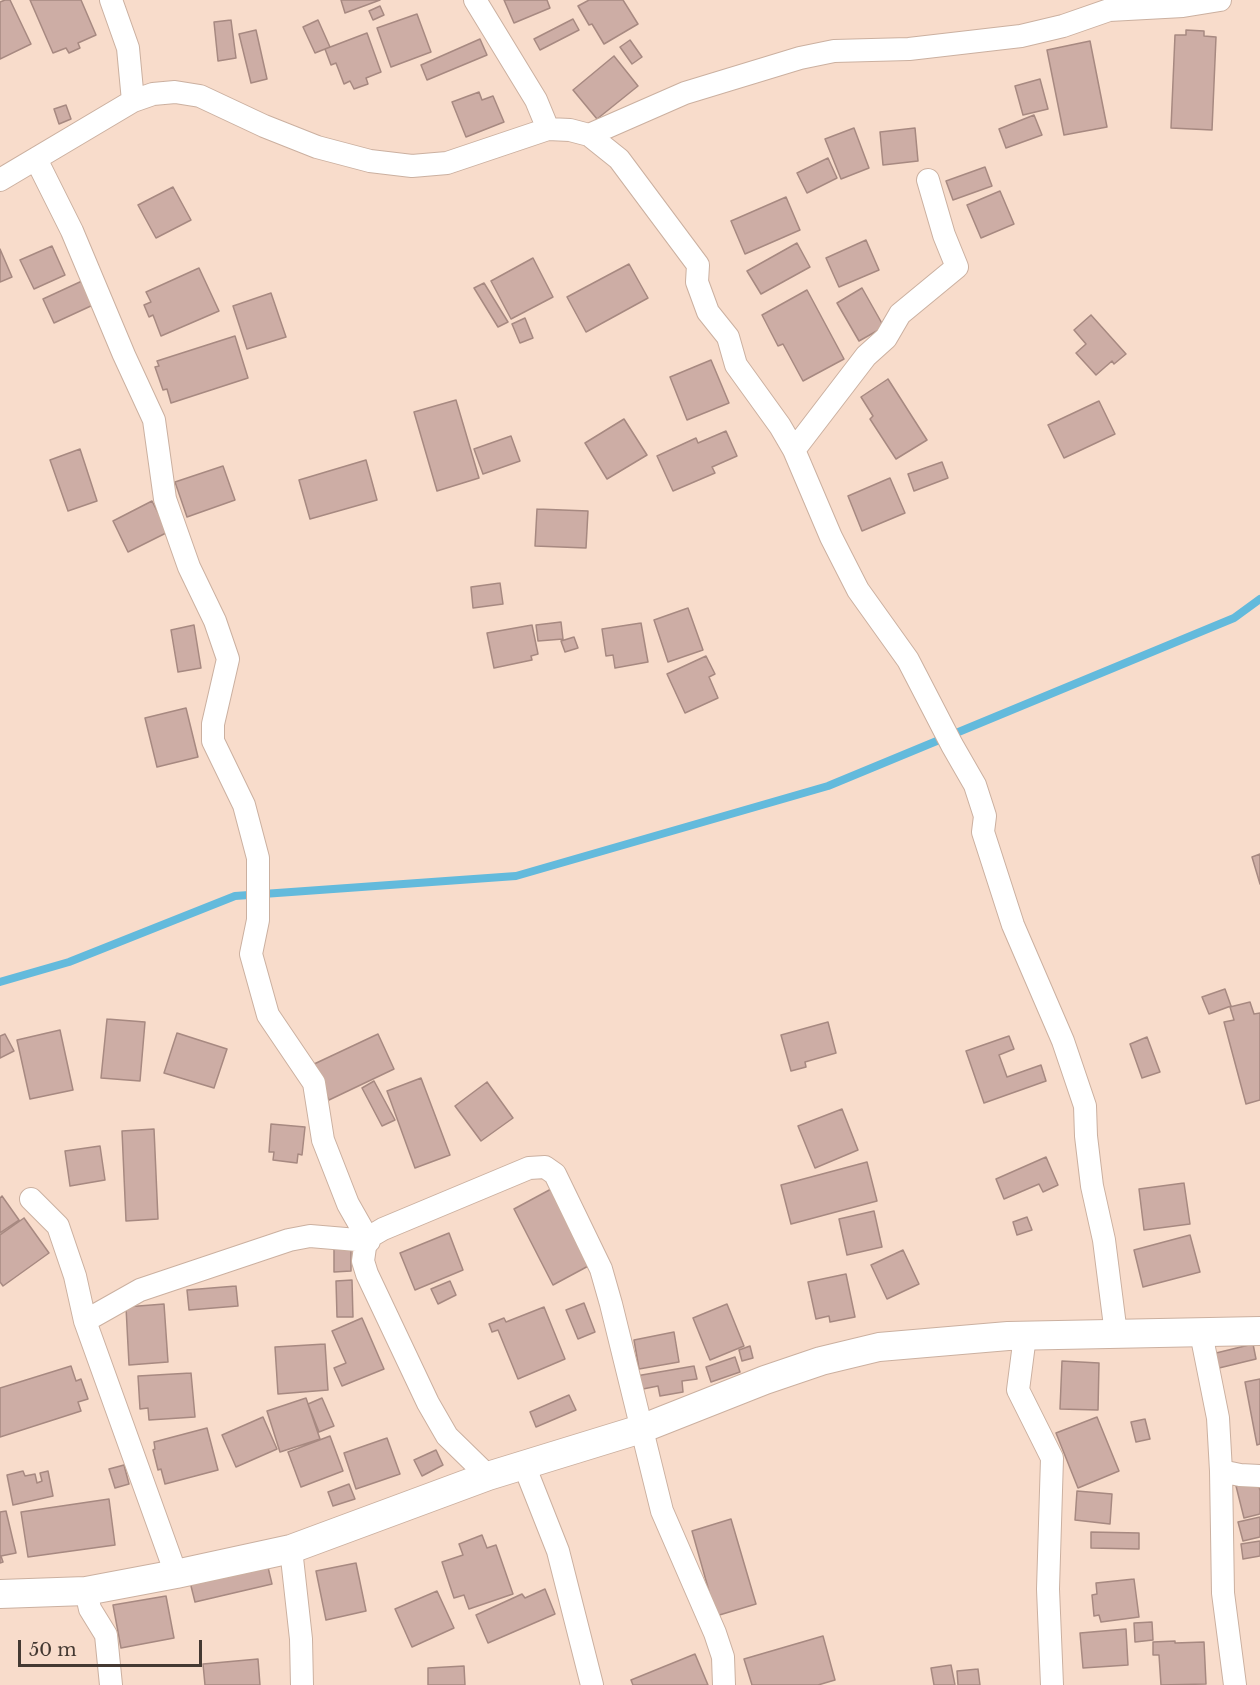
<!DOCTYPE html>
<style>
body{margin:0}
#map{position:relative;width:1260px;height:1685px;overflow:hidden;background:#f8dccb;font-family:"Libre Baskerville",serif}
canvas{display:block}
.scale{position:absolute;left:18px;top:1640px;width:184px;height:27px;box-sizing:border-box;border:3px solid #443932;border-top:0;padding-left:8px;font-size:18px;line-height:21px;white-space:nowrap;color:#443932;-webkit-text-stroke:4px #f8dccb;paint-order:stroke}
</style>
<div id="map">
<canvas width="1260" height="1685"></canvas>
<div class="scale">50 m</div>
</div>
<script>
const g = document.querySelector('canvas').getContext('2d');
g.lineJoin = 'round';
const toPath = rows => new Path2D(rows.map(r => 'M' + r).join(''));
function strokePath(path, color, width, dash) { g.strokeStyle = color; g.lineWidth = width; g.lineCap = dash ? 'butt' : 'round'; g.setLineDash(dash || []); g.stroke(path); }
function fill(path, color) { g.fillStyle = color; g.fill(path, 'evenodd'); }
strokePath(toPath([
 [0,982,69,962,235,896,516,876,828,786,1234,618,1260,599]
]), '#63badc', 8);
const building = toPath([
 [5,0,10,0,31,44,0,59,0,2,5,0],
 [30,0,81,0,96,35,78,43,80,48,69,53,66,48,53,53,30,0],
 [341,0,380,0,345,13,341,0],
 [504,0,547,0,550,8,514,23,504,0],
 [589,0,623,0,638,24,604,44,592,24,589,25,578,6,589,0],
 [380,6,384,15,373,20,369,11,380,6],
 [417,14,431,52,391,67,377,28,417,14],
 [573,19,579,30,540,50,534,39,573,19],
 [231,20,236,58,218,61,214,22,231,20],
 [318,20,330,47,315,53,303,27,318,20],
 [256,30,267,79,251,83,239,34,256,30],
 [1186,30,1204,31,1204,36,1216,37,1212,130,1171,128,1175,35,1186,35,1186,30],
 [367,33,381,72,366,78,368,84,354,89,350,81,344,84,336,63,331,65,325,49,367,33],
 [480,39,487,55,427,80,421,65,480,39],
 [630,40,642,57,632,64,620,47,630,40],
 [1090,41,1107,127,1064,135,1047,50,1090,41],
 [614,56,638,86,597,119,573,90,614,56],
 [1040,79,1048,109,1023,115,1015,86,1040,79],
 [479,92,482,100,493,96,504,122,466,137,452,102,479,92],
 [66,105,71,119,59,124,54,109,66,105],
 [1034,115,1042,135,1006,148,999,129,1034,115],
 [854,128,869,168,841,179,825,139,854,128],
 [915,128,918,161,883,165,880,132,915,128],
 [828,158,837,178,807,193,797,173,828,158],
 [985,167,992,186,953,200,946,181,985,167],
 [173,187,191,220,156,238,138,205,173,187],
 [1000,191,1014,224,981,238,967,205,1000,191],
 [786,197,800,230,745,254,731,221,786,197],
 [866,240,879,270,839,287,826,258,866,240],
 [797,243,810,267,761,294,747,271,797,243],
 [52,246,65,275,34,289,20,260,52,246],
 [0,249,12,277,0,282,0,249],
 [533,258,553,297,511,319,491,281,533,258],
 [629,264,648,298,586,332,567,297,629,264],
 [199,268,219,311,161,336,153,315,149,317,144,305,151,302,146,292,199,268],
 [82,281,93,305,54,323,43,299,82,281],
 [484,283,508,322,498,327,474,288,484,283],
 [862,288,884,327,859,341,837,303,862,288],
 [807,290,844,359,803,381,783,344,778,346,762,315,807,290],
 [271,293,286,337,247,349,233,306,271,293],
 [1091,315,1126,354,1114,364,1112,361,1096,375,1076,353,1086,344,1074,330,1091,315],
 [525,318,533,338,520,343,512,324,525,318],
 [235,336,248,378,171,403,167,389,163,390,155,367,159,366,157,361,235,336],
 [711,360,729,403,687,420,670,377,711,360],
 [888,379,927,440,896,459,870,419,873,416,861,397,888,379],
 [456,400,479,478,437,491,414,412,456,400],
 [1099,401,1115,434,1064,458,1048,425,1099,401],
 [624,419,647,455,607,479,585,443,624,419],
 [726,431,737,456,712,467,715,473,673,491,657,456,696,438,698,443,726,431],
 [511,436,520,461,483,474,474,449,511,436],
 [80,449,97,501,68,511,50,460,80,449],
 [366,460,377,500,310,519,299,480,366,460],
 [942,462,948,478,914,491,908,474,942,462],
 [223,466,235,500,187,517,175,482,223,466],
 [890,478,905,513,862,531,848,496,890,478],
 [152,501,168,532,128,552,113,521,152,501],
 [537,509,588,511,586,548,535,546,537,509],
 [500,583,503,604,473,608,471,587,500,583],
 [688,608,703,650,668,662,654,620,688,608],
 [561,622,563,639,538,641,536,625,561,622],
 [641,623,648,662,615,668,613,655,606,656,602,629,641,623],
 [194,625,201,668,178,672,171,630,194,625],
 [532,625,538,654,531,656,532,660,494,668,487,633,532,625],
 [574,637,578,648,565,652,561,641,574,637],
 [706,656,715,674,709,677,718,698,685,713,667,674,706,656],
 [186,708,198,757,157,767,145,718,186,708],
 [1260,854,1260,884,1252,857,1260,854],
 [1225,989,1231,1006,1209,1014,1202,997,1225,989],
 [1250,1002,1254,1014,1260,1013,1260,1100,1246,1104,1224,1022,1234,1020,1230,1007,1250,1002],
 [107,1019,145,1022,140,1081,101,1078,107,1019],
 [828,1022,836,1053,805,1062,806,1067,791,1071,781,1035,828,1022],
 [60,1030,73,1090,30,1099,17,1040,60,1030],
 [177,1033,227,1049,214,1088,164,1073,177,1033],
 [5,1034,14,1051,0,1058,0,1036,5,1034],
 [378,1034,394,1069,329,1100,312,1065,378,1034],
 [1009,1036,1014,1049,999,1055,1007,1077,1041,1065,1046,1081,984,1103,966,1051,1009,1036],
 [1147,1037,1160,1072,1142,1078,1130,1044,1147,1037],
 [421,1078,450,1155,415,1168,387,1091,421,1078],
 [374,1081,395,1120,382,1126,362,1088,374,1081],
 [487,1082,513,1118,481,1141,455,1106,487,1082],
 [842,1109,858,1150,815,1168,798,1126,842,1109],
 [271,1124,305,1127,302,1155,298,1154,297,1163,273,1160,274,1152,269,1152,271,1124],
 [154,1129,158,1219,126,1221,122,1131,154,1129],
 [100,1146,105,1180,70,1186,65,1151,100,1146],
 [1046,1157,1058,1185,1043,1192,1039,1184,1004,1199,996,1179,1046,1157],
 [867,1162,877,1201,791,1224,781,1185,867,1162],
 [1184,1183,1190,1224,1144,1230,1139,1189,1184,1183],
 [553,1188,592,1264,553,1285,514,1209,553,1188],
 [2,1196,19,1220,0,1233,0,1198,2,1196],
 [874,1211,882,1247,847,1255,839,1219,874,1211],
 [1027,1217,1032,1230,1017,1235,1013,1222,1027,1217],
 [24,1218,49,1253,3,1286,0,1282,0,1235,24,1218],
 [449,1233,463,1270,415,1290,400,1253,449,1233],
 [1190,1235,1200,1272,1143,1287,1134,1250,1190,1235],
 [334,1247,351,1247,351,1271,334,1272,334,1247],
 [903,1250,919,1284,887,1299,871,1265,903,1250],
 [846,1274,855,1317,830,1322,829,1316,816,1319,808,1282,846,1274],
 [352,1280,353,1317,337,1317,336,1281,352,1280],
 [450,1281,456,1295,438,1304,431,1289,450,1281],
 [236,1286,238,1306,189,1310,187,1290,236,1286],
 [584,1303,595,1332,578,1339,566,1310,584,1303],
 [164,1304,168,1362,129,1365,126,1307,164,1304],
 [727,1304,744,1346,710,1360,693,1318,727,1304],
 [544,1307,565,1359,518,1379,498,1330,492,1332,489,1324,504,1318,506,1322,544,1307],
 [362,1318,384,1369,342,1386,334,1368,346,1363,332,1331,362,1318],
 [674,1332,679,1362,639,1369,634,1340,674,1332],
 [325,1344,328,1390,278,1394,275,1347,325,1344],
 [1253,1344,1256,1359,1215,1369,1212,1354,1253,1344],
 [750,1346,753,1358,742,1361,739,1350,750,1346],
 [735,1357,740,1372,711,1382,706,1367,735,1357],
 [1062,1361,1099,1363,1098,1410,1060,1409,1062,1361],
 [71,1366,76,1381,81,1379,88,1399,78,1402,81,1411,0,1437,0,1388,71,1366],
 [694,1366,697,1379,682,1381,683,1392,660,1396,658,1386,638,1390,636,1376,694,1366],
 [191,1373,195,1417,149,1420,148,1408,140,1409,138,1376,191,1373],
 [1260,1379,1260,1444,1257,1445,1245,1382,1260,1379],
 [569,1395,576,1410,536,1427,530,1412,569,1395],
 [306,1398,320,1439,280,1452,267,1411,306,1398],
 [322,1398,334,1426,319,1432,308,1404,322,1398],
 [263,1417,277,1449,236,1467,222,1435,263,1417],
 [1097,1417,1119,1471,1078,1488,1056,1433,1097,1417],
 [1145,1419,1150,1439,1136,1442,1131,1422,1145,1419],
 [207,1428,218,1470,165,1484,161,1469,158,1470,153,1450,155,1449,154,1442,207,1428],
 [330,1436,343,1471,301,1487,288,1452,330,1436],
 [387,1438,400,1474,356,1489,344,1453,387,1438],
 [436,1450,443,1465,422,1476,414,1460,436,1450],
 [124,1465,129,1484,115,1488,109,1469,124,1465],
 [23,1471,25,1476,35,1474,37,1483,42,1481,40,1473,48,1471,53,1496,13,1505,7,1475,23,1471],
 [1258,1481,1260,1491,1260,1514,1244,1518,1236,1486,1258,1481],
 [349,1484,355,1499,333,1506,328,1492,349,1484],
 [1077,1491,1112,1494,1110,1524,1075,1520,1077,1491],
 [109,1499,115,1545,28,1557,21,1512,109,1499],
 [6,1511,16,1553,1,1556,3,1562,0,1563,0,1512,6,1511],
 [1260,1517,1260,1537,1243,1541,1238,1522,1260,1517],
 [731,1519,756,1604,716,1616,692,1531,731,1519],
 [1091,1532,1139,1533,1139,1549,1091,1548,1091,1532],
 [482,1535,487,1548,496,1545,513,1594,469,1609,464,1595,454,1598,442,1562,463,1555,459,1544,482,1535],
 [1260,1541,1260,1556,1243,1559,1241,1544,1260,1541],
 [267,1563,272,1584,195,1602,190,1582,267,1563],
 [356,1563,366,1611,326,1620,316,1571,356,1563],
 [1134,1579,1139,1617,1101,1622,1099,1615,1094,1616,1092,1595,1097,1594,1096,1583,1134,1579],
 [545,1589,555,1614,488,1643,476,1615,522,1594,525,1598,545,1589],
 [437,1591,454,1628,412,1647,395,1609,437,1591],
 [166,1596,174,1638,121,1648,113,1605,166,1596],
 [1152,1622,1153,1640,1135,1642,1134,1623,1152,1622],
 [1126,1629,1128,1665,1083,1668,1080,1633,1126,1629],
 [823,1636,835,1680,818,1685,752,1685,744,1659,823,1636],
 [1175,1641,1175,1643,1204,1642,1206,1684,1161,1685,1159,1655,1153,1655,1153,1642,1175,1641],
 [695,1654,708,1685,633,1685,631,1680,695,1654],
 [258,1659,260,1685,205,1685,203,1664,258,1659],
 [951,1665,955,1685,934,1685,931,1668,951,1665],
 [464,1666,465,1685,428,1685,428,1668,464,1666],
 [978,1669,980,1685,958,1685,957,1671,978,1669]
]);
fill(building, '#cdada5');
strokePath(building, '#a78981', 1.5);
const minor = toPath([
 [111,0,128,48,133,101],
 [475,0,536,100,548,129],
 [589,135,685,93,800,58,834,51,909,49,1021,36,1063,26,1109,10,1183,6,1220,0],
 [36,159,72,231,124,355,154,420,165,499,189,567,215,621,228,659,213,724,213,741,244,805,258,858,258,920,251,954,268,1015,314,1083,323,1140,348,1204,369,1241],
 [0,180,133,101,153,94,175,92,200,96,264,126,317,147,370,161,412,166,447,163,548,129,570,130,589,135,619,159,698,265,697,282,708,312,728,337,736,365,780,426,794,450,831,537,858,590,908,660,952,745,975,785,985,816,983,832,1013,925,1063,1041,1085,1106,1086,1136,1092,1186,1104,1240,1116,1334],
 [794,450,866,356,886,338,900,314,957,267,944,235,928,180],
 [31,1199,58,1226,75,1276,85,1321,176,1574],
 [85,1321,140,1290,289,1240,310,1236,369,1241],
 [1201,1333,1218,1418,1221,1471,1223,1593,1235,1685],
 [1025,1336,1018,1390,1052,1458,1048,1589,1052,1685],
 [524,1465,558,1551,592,1685],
 [1221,1471,1240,1475,1260,1476],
 [488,1476,447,1436,428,1403,367,1274,363,1261,365,1247,371,1236,383,1229,529,1168,545,1167,555,1174,601,1269,611,1304,662,1511,715,1633,723,1657,724,1685],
 [291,1549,301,1639,302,1685],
 [86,1591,90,1609,106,1635,111,1685]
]);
const tertiary = toPath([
 [0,1594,86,1591,176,1574,291,1549,488,1476,641,1429,765,1380,821,1361,879,1347,1008,1336,1260,1331]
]);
strokePath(minor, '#cbb0a0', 24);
strokePath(tertiary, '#cbb0a0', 30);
strokePath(minor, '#fff', 22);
strokePath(tertiary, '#fff', 28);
</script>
